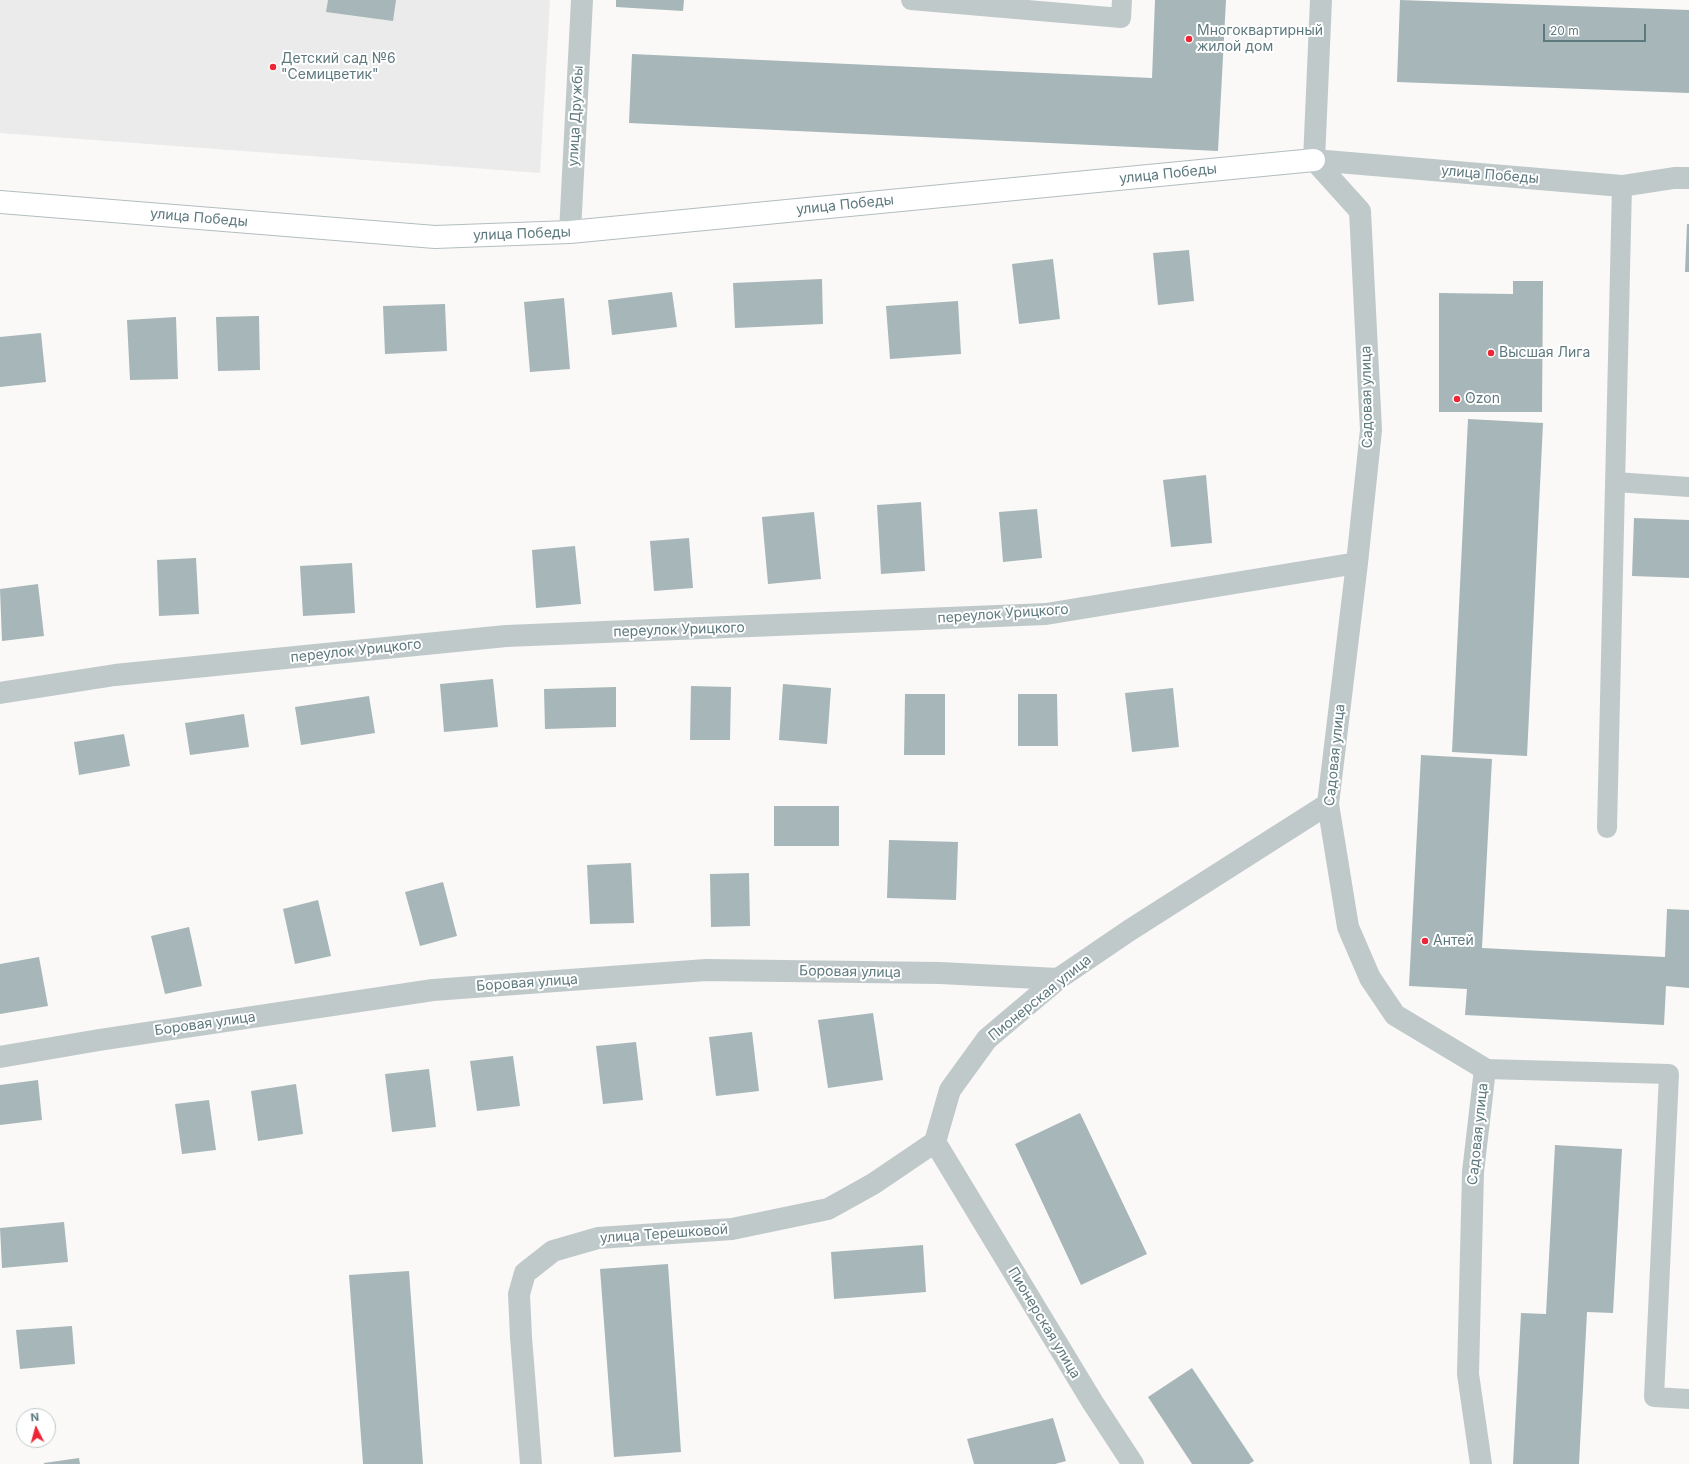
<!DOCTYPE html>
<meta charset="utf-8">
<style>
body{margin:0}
#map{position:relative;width:1689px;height:1464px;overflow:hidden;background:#faf9f7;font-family:Inter,sans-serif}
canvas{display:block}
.north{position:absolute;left:16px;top:1408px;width:40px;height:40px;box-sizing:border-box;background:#fff;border:1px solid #bfc9cb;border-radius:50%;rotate:354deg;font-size:11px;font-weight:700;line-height:16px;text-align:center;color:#5e797e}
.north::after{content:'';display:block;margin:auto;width:14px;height:18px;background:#ed2535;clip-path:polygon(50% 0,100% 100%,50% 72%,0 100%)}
.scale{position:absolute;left:1543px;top:24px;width:103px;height:18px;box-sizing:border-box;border:2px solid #5e797e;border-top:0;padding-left:5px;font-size:12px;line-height:14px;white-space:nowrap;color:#5e797e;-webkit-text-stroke:3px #fff;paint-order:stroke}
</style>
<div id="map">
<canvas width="1689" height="1464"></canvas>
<div class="north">N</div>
<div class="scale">20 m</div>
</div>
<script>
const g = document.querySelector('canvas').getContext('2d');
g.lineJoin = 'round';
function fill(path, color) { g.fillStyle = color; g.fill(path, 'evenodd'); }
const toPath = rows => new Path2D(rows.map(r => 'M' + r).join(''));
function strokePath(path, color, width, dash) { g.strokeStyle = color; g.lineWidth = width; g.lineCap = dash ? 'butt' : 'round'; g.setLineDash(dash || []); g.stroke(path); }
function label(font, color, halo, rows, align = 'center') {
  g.font = font + ' Inter,sans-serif'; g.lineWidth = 4; g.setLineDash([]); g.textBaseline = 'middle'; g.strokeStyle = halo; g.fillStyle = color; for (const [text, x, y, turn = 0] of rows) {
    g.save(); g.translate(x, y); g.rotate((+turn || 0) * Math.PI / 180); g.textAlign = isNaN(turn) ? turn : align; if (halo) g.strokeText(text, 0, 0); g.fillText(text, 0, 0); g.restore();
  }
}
fill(toPath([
 [0,0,550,0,540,173,0,133]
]), '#ebebeb');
fill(toPath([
 [328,0,396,0,393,21,326,12],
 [616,0,684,0,683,11,616,7],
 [1155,0,1226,0,1218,151,629,123,632,54,1152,78],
 [1400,0,1689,10,1689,93,1397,82],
 [1687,224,1689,224,1689,272,1685,272],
 [1189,250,1194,301,1158,305,1153,253],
 [1053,259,1060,319,1019,324,1012,264],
 [822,279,823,324,735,328,733,283],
 [1513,281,1543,281,1542,412,1439,412,1439,293,1513,294],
 [672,292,677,327,612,335,608,300],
 [564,298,570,369,530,372,524,302],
 [958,301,961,354,890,359,886,306],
 [445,304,447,351,385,354,383,306],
 [259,316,260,370,218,371,216,317],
 [176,317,178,379,130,380,127,320],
 [41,333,46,382,0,387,0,337],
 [1468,419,1543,423,1527,756,1452,752],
 [1206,475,1212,543,1171,547,1163,480],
 [921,502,925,571,881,574,877,505],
 [1037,509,1042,558,1003,562,999,512],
 [814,512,821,579,768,584,762,517],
 [1634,518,1689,520,1689,578,1632,576],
 [689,538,693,588,654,591,650,541],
 [575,546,581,604,536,608,532,550],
 [196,558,199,614,159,616,157,560],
 [352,563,355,613,303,616,300,566],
 [38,584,44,636,2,641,0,589],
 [493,679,498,727,444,732,440,684],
 [783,684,831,688,827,744,779,740],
 [691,686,731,687,730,740,690,740],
 [616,687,616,727,545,729,544,689],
 [1173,688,1179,747,1132,752,1125,693],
 [905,694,945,694,945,755,904,755],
 [1018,694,1057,694,1058,746,1018,746],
 [369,696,375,733,301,745,295,707],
 [244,714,249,747,190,755,185,723],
 [124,734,130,766,79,775,74,742],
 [1421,755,1492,759,1482,948,1665,957,1667,909,1689,910,1689,988,1666,986,1664,1025,1465,1015,1467,989,1409,986],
 [774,806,839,806,839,846,774,846],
 [889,840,958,842,956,900,887,898],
 [631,863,634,923,590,924,587,865],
 [749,873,750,926,711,927,710,874],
 [443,882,457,936,420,946,405,892],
 [318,900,331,956,295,964,283,909],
 [189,927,202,986,165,994,151,936],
 [39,957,48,1006,0,1014,0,964],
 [873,1013,883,1080,828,1088,818,1020],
 [752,1032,759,1091,716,1096,709,1037],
 [636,1042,643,1100,603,1104,596,1046],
 [513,1056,520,1106,477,1111,470,1061],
 [429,1069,436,1127,392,1132,385,1074],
 [38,1080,42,1120,0,1125,0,1085],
 [296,1084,303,1134,258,1141,251,1091],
 [209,1100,216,1150,182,1154,175,1104],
 [1080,1113,1147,1254,1081,1285,1015,1144],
 [1555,1145,1622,1149,1613,1313,1587,1312,1579,1464,1513,1464,1521,1313,1546,1314],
 [64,1222,68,1262,2,1268,0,1228],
 [923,1245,926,1292,834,1299,831,1252],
 [668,1264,681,1452,614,1457,600,1269],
 [409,1271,423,1464,363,1464,349,1275],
 [72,1326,75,1364,20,1369,16,1330],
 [1192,1368,1254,1461,1249,1464,1192,1464,1148,1397],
 [1053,1418,1066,1461,1055,1464,974,1464,967,1439],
 [79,1458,80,1464,44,1464,44,1463]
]), '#a7b6b8');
const secondary = toPath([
 [0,202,435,237,570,232,1314,160]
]);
strokePath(secondary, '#b3bdbf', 24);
strokePath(toPath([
 [911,0,1121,18,1122,0],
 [1615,482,1689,487],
 [1607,828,1622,186],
 [1485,1069,1669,1074,1654,1397,1689,1399]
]), '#c0c9ca', 20);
strokePath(toPath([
 [1321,0,1314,160,1360,211,1371,430,1357,563,1328,804,1348,927,1370,978,1395,1015,1485,1069,1473,1172,1468,1374,1481,1464],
 [1314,160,1622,186,1674,178,1689,178],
 [570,232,582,0],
 [0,693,115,675,506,636,1046,614,1357,563],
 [0,1057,99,1040,433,990,706,970,940,973,1058,979],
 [531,1464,521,1337,519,1294,525,1273,553,1251,598,1238,732,1229,828,1209,873,1184,935,1142],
 [1133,1464,1093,1403,935,1142,950,1090,987,1039,1058,979,1130,930,1328,804]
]), '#c0c9ca', 22);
strokePath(secondary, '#fff', 22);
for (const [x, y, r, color] of [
 [1189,39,4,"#ed2535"],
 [273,67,4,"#ed2535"],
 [1491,353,4,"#ed2535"],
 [1457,399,4,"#ed2535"],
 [1425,941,4,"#ed2535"]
]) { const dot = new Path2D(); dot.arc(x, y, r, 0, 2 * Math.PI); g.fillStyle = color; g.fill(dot); strokePath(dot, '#fff', 1.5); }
label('14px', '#5e797e', '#fff', [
 ["Многоквартирный",1197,31],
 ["жилой дом",1197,47],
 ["Детский сад №6",281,59],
 ["\"Семицветик\"",281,75],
 ["Высшая Лига",1499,353],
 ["Ozon",1465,399],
 ["Антей",1433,941]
], 'left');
label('14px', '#5e797e', '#fff', [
 ["улица Дружбы",576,116,-87],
 ["улица Победы",1168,174,-6],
 ["улица Победы",1490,175,5],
 ["улица Победы",845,205,-6],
 ["улица Победы",199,218,5],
 ["улица Победы",522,234,-2],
 ["Садовая улица",1367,397,-91],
 ["переулок Урицкого",1003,614,-4],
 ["переулок Урицкого",679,630,-2],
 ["переулок Урицкого",356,651,-6],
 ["Садовая улица",1335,755,-84],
 ["Боровая улица",850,972,1],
 ["Боровая улица",527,983,-4],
 ["Пионерская улица",1040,998,-39],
 ["Боровая улица",205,1024,-8],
 ["Садовая улица",1478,1134,-84],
 ["улица Терешковой",664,1234,-4],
 ["Пионерская улица",1044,1323,59]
]);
</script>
